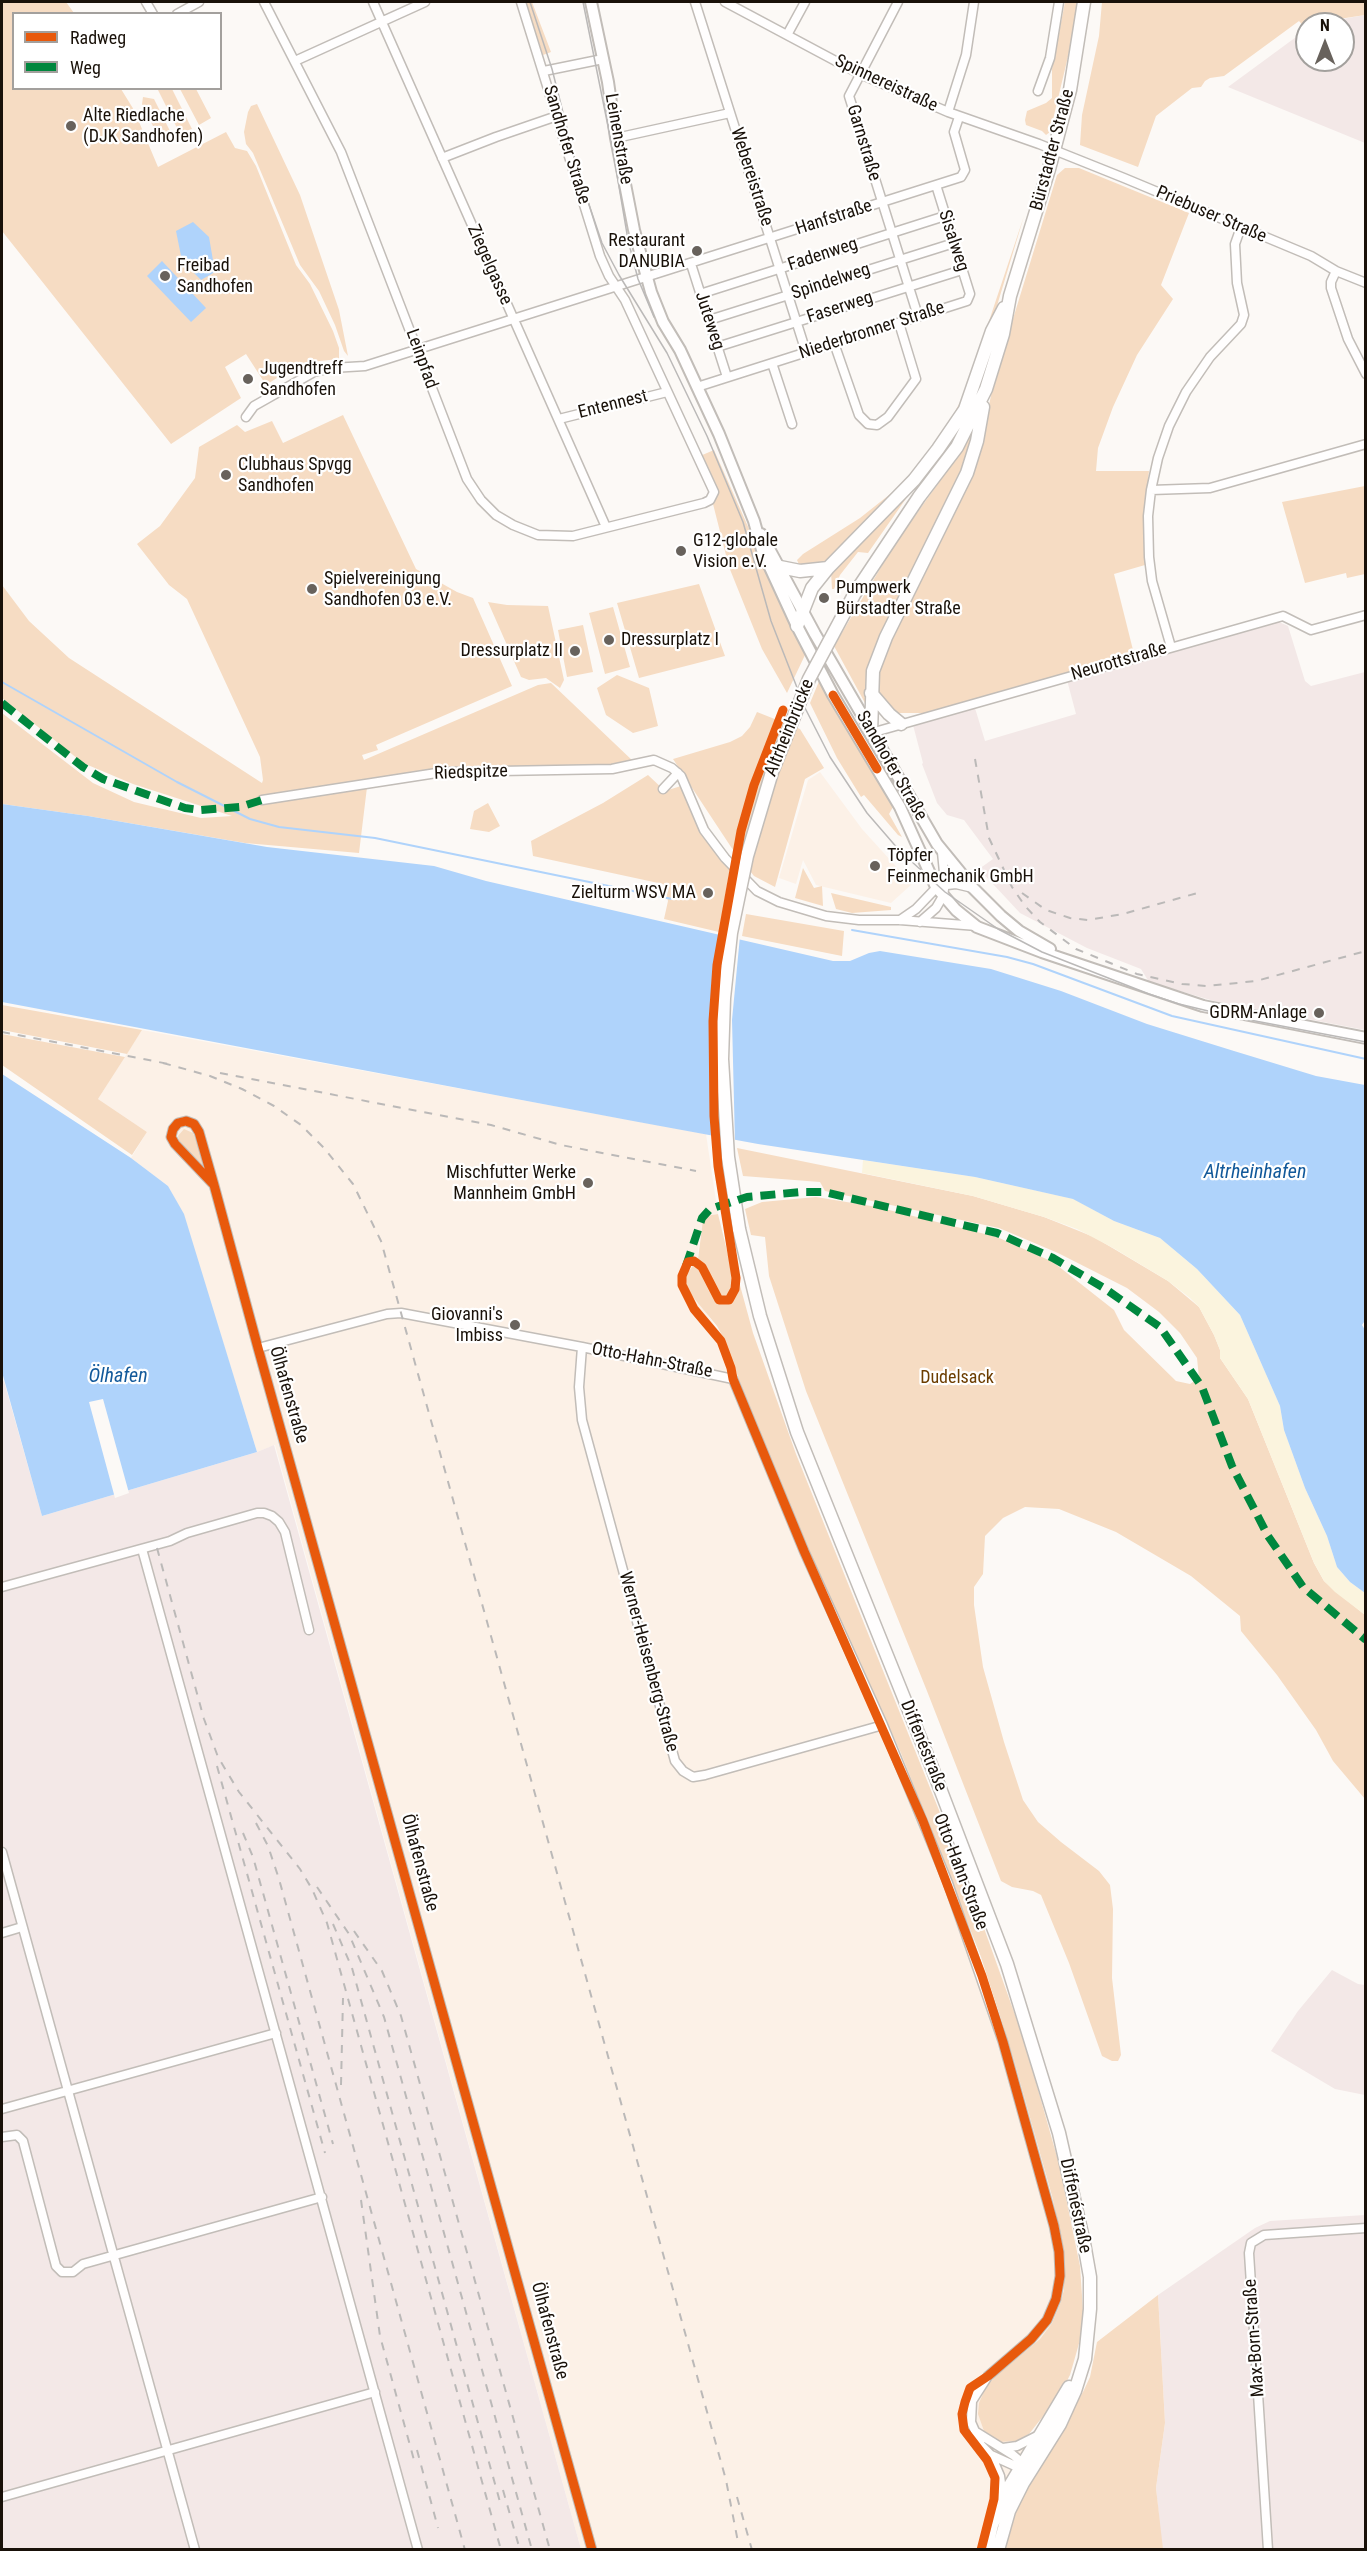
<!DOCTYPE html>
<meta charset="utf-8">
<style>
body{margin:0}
#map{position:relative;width:1367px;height:2551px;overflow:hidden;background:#fcf9f6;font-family:"Roboto Condensed",sans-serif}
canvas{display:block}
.frame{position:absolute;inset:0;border:3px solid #191109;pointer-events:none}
.legend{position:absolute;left:12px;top:12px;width:210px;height:78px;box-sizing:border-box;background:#fff;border:2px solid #a3a09d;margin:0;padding:8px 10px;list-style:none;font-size:18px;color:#191109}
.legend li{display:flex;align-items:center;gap:12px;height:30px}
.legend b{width:30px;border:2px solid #a3a09d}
.north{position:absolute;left:1295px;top:12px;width:60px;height:60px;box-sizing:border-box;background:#fff;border:2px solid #a3a09d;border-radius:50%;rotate:0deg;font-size:16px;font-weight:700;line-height:24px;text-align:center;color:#191109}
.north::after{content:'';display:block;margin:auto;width:21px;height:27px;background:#68625c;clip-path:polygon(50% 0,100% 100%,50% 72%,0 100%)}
</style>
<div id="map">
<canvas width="1367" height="2551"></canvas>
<div class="frame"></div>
<ul class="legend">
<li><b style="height:8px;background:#e8590c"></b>Radweg</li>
<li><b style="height:8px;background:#00873e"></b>Weg</li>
</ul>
<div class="north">N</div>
</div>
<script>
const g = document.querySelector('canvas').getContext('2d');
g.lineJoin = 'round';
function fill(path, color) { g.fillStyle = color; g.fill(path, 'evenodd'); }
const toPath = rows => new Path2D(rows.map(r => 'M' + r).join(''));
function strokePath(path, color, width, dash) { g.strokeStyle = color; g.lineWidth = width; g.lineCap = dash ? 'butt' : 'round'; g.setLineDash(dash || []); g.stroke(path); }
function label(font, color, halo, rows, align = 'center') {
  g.font = font + ' "Roboto Condensed",sans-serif'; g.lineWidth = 4.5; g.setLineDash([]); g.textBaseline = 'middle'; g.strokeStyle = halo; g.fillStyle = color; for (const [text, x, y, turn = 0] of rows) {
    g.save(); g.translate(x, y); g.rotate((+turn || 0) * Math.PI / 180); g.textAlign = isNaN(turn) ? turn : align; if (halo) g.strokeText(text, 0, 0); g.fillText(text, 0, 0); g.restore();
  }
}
fill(toPath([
 [820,772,862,829,912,884,891,903,816,885,803,860,796,884,779,878,808,780],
 [142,1030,706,1134,718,1214,706,1216,699,1238,698,1259,690,1268,707,1314,723,1337,752,1414,814,1563,901,1752,964,1911,1013,2057,1062,2240,1064,2290,1052,2323,1040,2339,997,2375,1000,2442,1016,2441,1043,2460,1005,2549,581,2549,275,1445,257,1452,183,1214,168,1186,131,1158,147,1132,98,1099]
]), '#fcf1e7');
fill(toPath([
 [1365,15,1365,143,1228,87,1307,29,1307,60,1343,60,1343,24,1314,24],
 [1279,622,1288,626,1305,681,1311,686,1365,672,1365,1030,1214,1001,1149,982,1141,969,1087,948,1020,913,979,869,993,859,964,820,947,815,937,803,922,764,923,763,913,725,975,708,985,741,1076,714,1067,680],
 [4,1381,42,1516,257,1452,274,1445,581,2549,2,2550,2,1382],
 [1332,1970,1358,1984,1365,1985,1365,2095,1335,2089,1271,2051,1298,2011],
 [1365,2215,1365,2549,1162,2549,1156,2488,1165,2423,1158,2295,1255,2228,1270,2221]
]), '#f3e8e7');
fill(toPath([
 [2,2,66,2,74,13,14,14,14,88,121,89,134,110,158,167,226,132,235,148,247,151,256,166,296,265,310,284,333,331,339,348,339,359,300,363,266,385,246,354,225,367,241,398,171,444,2,231],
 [525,2,532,2,551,52,543,55],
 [1065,2,1078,2,1071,44,1050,132,1046,135,1042,131,1026,125,1025,120,1027,111,1046,103,1052,98,1052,69],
 [1102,2,1365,2,1365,15,1307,24,1306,29,1299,21,1224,76,1210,78,1205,81,1201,87,1192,88,1156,116,1138,167,1080,145,1082,115,1099,36],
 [160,89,172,89,192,129,180,134,158,90],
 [180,89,196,89,211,118,199,125],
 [143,97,154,99,172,135,170,139,163,139,157,134,142,104],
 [257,104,300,195,339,310,348,356,344,351,335,325,319,291,300,265,253,153,246,144,244,132,248,112,251,106],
 [1065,168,1079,168,1189,213,1161,285,1173,299,1137,355,1113,407,1098,448,1096,471,1149,471,1144,517,1145,565,1114,574,1134,654,926,713,892,713,882,699,877,686,880,668,891,639,973,471,980,449,994,381,1057,175],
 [1024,216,978,369,964,401,924,464,837,554,822,565,800,567,797,560,803,554,860,518,894,491,929,454,945,430,965,393],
 [343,415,416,569,457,592,473,598,512,686,376,745,378,750,362,755,364,760,538,685,551,683,634,762,577,767,442,770,368,779,359,853,245,843,88,816,2,804,2,713,93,783,134,802,201,818,232,816,133,784,83,763,2,698,2,585,29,621,69,658,262,783,263,780,260,757,187,599,169,585,137,544,160,526,195,478,199,447,237,425,245,432,272,421,283,443],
 [978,416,960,480,869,671,865,703,834,646,893,547,956,458],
 [714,450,805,655,787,693,762,649,729,567,713,504,719,492,700,456],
 [919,480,868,553,858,552,840,575,834,589,832,589,831,572],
 [1365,486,1365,574,1347,578,1346,573,1305,583,1282,502],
 [699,584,725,656,639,678,617,603],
 [488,602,507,605,548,606,564,680,560,688,546,678,529,680,521,677],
 [613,607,630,667,605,674,589,613],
 [583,625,593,672,567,677,558,630],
 [617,675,649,688,658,726,633,733,606,715,597,688],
 [820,679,893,807,889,814,902,837,898,835,864,795,861,797,837,758,810,703],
 [757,712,800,729,824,768,805,779,775,887,754,876,731,847,673,759,730,742,742,736,750,727],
 [648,775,665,791,681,786,730,868,719,932,664,919,668,901,663,884,533,856,531,841,603,803],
 [488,803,500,826,489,832,470,829,474,811],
 [803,868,814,888,822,886,823,906,795,898],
 [831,893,891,907,891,910,852,913,836,909],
 [746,914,844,931,842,956,742,936],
 [2,1005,142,1030,127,1054,2,1030],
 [2,1034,125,1057,98,1099,147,1132,132,1155,2,1065],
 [184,1129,193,1133,204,1162,202,1165,199,1165,179,1141,178,1136],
 [737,1148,973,1196,1044,1217,1094,1237,1168,1281,1199,1307,1214,1335,1220,1350,1220,1358,1248,1399,1314,1563,1324,1581,1365,1615,1365,1799,1333,1761,1316,1730,1277,1675,1241,1631,1240,1616,1191,1576,1116,1532,1059,1509,1025,1507,1003,1518,985,1536,983,1574,974,1587,974,1605,983,1667,1004,1742,1023,1800,1038,1822,1061,1842,1099,1871,1110,1885,1113,1909,1112,1978,1121,2055,1118,2061,1112,2061,1102,2056,1069,1963,1041,1895,1033,1891,1012,1887,1001,1881,927,1691,806,1391,769,1276,765,1237,751,1235,745,1209,762,1202,816,1197,877,1207,997,1237,1053,1262,1114,1310,1124,1330,1176,1381,1190,1384,1199,1378,1197,1358,1180,1333,1159,1312,1127,1288,1058,1253,999,1228,825,1191,820,1182,743,1176],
 [718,1214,729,1259,735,1267,753,1333,796,1454,965,1875,1024,2040,1059,2164,1080,2266,1083,2311,1080,2340,1070,2375,1052,2410,1048,2410,1029,2434,1016,2441,1000,2442,984,2431,978,2414,979,2403,986,2387,997,2375,1040,2339,1052,2323,1060,2304,1064,2290,1064,2263,1062,2240,1052,2196,1013,2057,981,1957,901,1753,814,1563,752,1414,723,1337,717,1326,688,1291,685,1276,698,1259,703,1220,706,1216],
 [1158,2295,1165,2423,1156,2488,1163,2549,1004,2550,1013,2513,1026,2486,1083,2392,1090,2377,1097,2342]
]), '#f6dcc3');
fill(toPath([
 [863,1160,975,1177,1074,1199,1114,1221,1160,1238,1197,1269,1240,1315,1280,1406,1284,1430,1305,1488,1327,1536,1337,1567,1350,1582,1365,1593,1365,1615,1335,1592,1324,1581,1314,1563,1248,1399,1220,1358,1220,1350,1214,1335,1199,1307,1190,1298,1168,1281,1115,1249,1077,1229,1044,1217,973,1196,862,1173]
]), '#fbf4de');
fill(toPath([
 [193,222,209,237,215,272,201,280,182,261,176,231],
 [162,261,206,308,191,322,147,276],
 [2,804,88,816,267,847,434,866,486,881,833,961,850,961,869,953,880,951,991,969,1061,991,1147,1024,1234,1051,1316,1076,1365,1085,1366,1319,1362,1325,1365,1330,1366,1343,1365,1593,1350,1582,1337,1567,1327,1536,1305,1488,1284,1430,1280,1406,1240,1315,1197,1269,1160,1238,1114,1221,1073,1199,975,1177,758,1144,633,1121,2,1002],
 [2,1074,131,1158,168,1186,184,1214,257,1452,42,1516,2,1372]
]), '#afd3fb');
fill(toPath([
 [719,932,740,936,732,1020,735,1143,713,1139,711,1120,710,1021],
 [103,1399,129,1493,115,1498,89,1402]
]), '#fcf9f6');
strokePath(toPath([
 [2,682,177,782,250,819,279,827,375,838,672,899],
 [852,930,1007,957,1033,964,1172,1016,1366,1059]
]), '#afd3fb', 2);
const minor = toPath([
 [146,2,153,14],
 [264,2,341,152,467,479,481,500,496,515,513,525,538,535,573,536,704,503,710,500,714,492,625,300,609,276,600,256,521,2],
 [373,2,606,527],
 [695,2,806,352],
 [725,2,860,74,948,112,1039,144,1124,178,1311,256,1336,271,1366,283],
 [898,2,849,96,918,316],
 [177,14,199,2],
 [787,35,805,2],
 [295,61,425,2],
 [544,71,603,59],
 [1038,91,1050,58,1059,2],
 [948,112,966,55,974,2],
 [616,138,730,113],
 [442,158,496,137,557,116],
 [691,264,727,377],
 [1336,271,1331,282,1331,288,1348,339,1366,374],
 [700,294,945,216],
 [709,320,954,243],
 [834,343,859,415,868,424,877,425,888,417,916,379,899,323],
 [717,347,962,270],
 [772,363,792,424],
 [697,387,967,301,970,294,936,185],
 [246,417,254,406,314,372,332,368,365,366,961,177,965,170,954,132,959,117],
 [559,419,667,392],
 [1151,490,1210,488,1366,444],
 [1171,647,1152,581,1149,557,1148,516,1151,490,1158,458,1169,426,1186,392,1210,357,1241,324,1244,315,1237,283,1235,244,1241,227],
 [871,733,1283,616,1311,630,1366,615],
 [663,789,678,773],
 [262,800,443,772,612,769,654,760,672,768,681,776,704,830,725,858,757,891,779,902,826,916,859,920,900,920,977,926],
 [900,920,916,909,938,886,956,884,973,888],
 [920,922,936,908,943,896,945,883,942,852],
 [214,1185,175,1144,171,1137,173,1129,178,1123,186,1121,194,1124,199,1132,214,1185,258,1348,592,2550],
 [582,1347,579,1387,582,1420,675,1761,683,1771,693,1777,705,1775,883,1725],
 [258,1348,387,1314,401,1313,582,1347,733,1379,804,1551,883,1725,948,1883,1003,2042,1054,2226,1059,2252,1060,2276,1056,2299,1047,2320,1031,2339,988,2376,972,2401,971,2422,981,2445,991,2455,1000,2476,1003,2497],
 [142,1549,418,2550],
 [2,1587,170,1541,187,1533,257,1513,264,1513,272,1516,279,1522,285,1532,309,1630],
 [2,1852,195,2550],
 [2,1933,22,1927],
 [2,2109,276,2033],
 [2,2137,17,2135,23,2141,56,2266,62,2272,73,2272,83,2264,322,2197],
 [976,2432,1013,2455,1025,2465],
 [1003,2448,1017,2446,1039,2435],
 [991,2455,1024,2470],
 [2,2497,375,2392],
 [1268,2550,1249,2253,1251,2243,1264,2235,1366,2228]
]);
const tertiary = toPath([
 [591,2,608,82,616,138,634,230,651,292,663,322,680,350,719,434,754,521,762,550,797,626,833,695,900,807,936,887,956,910,977,927,1042,952,1203,1006,1366,1038],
 [761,534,815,634,937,844,973,888,1001,916,1019,931,1050,949]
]);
const secondary = toPath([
 [963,415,992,331,1004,308],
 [780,567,800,571,828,568],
 [855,593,919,497,957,447,986,389,1003,334,1010,296,1049,169,1070,90,1084,2],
 [797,626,812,588,828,568,914,480,938,449,966,408],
 [871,693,889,714,901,724],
 [871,733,873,671,886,637,967,473,977,441,983,407],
 [739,1229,760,1316,797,1432,933,1770,1007,1964,1059,2133,1084,2243,1090,2277,1090,2309,1085,2359,1075,2391,1060,2424,1023,2483,1009,2511,998,2550],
 [986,2550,992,2525,1003,2497,1069,2387]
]);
strokePath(minor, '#c2bdb8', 11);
strokePath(tertiary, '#c2bdb8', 14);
strokePath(secondary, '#c2bdb8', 15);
strokePath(minor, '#fffefe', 8);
strokePath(tertiary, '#fffefe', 10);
strokePath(secondary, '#fffefe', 12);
strokePath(toPath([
 [530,2,552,69,578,172,602,243,619,275,667,353,707,436,743,522,771,621,805,708,830,757,867,813,899,850,945,892,998,929,1042,952,1149,994,1179,1004,1229,1016,1366,1042],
 [583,2,613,151,628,240,638,279,654,317]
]), '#bbb9b8', 1.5);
strokePath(toPath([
 [975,759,989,838,1012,887,1025,906,1040,922,1076,949,1137,974,1182,984,1207,986,1256,981,1366,951],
 [1022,893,1046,910,1070,918,1088,920,1123,914,1201,892],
 [2,1032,169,1064],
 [163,1063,210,1076,242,1089,274,1106,301,1125,324,1148,353,1184,381,1241,726,2480,738,2542],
 [220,1073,491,1125,561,1145,696,1171],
 [157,1548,204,1719,218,1757,239,1792,300,1869,312,1889,327,1923,501,2550],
 [217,1766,325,2153],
 [256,1823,268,1846,279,1879,465,2550],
 [243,1833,253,1857,333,2144],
 [317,1887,349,1934,384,2017,532,2550],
 [333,1924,352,1968,500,2502],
 [354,1931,382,1971,401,2016,550,2550],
 [341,2085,343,1998],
 [361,2200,380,2336,414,2460],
 [417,2450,438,2528],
 [503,2490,520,2550],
 [737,2497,752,2550]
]), '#bbb9b8', 2, [8, 8]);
const secondaryBridge = toPath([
 [739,1229,728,1157,722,1059,724,998,731,933,747,856,772,772,809,679,855,593]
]);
strokePath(secondaryBridge, '#c2bdb8', 15, []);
strokePath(secondaryBridge, '#fffefe', 12);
strokePath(toPath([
 [2,703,83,767,103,779,185,808,200,810,240,807,262,800],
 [686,1266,702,1218,710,1209,747,1197,801,1192,824,1192,997,1233,1053,1258,1104,1288,1160,1327,1202,1387,1232,1466,1268,1536,1303,1587,1366,1640]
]), '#00873e', 8, [15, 8]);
strokePath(toPath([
 [833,695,877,769],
 [783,710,754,785,741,831,717,965,713,1021,714,1116,718,1166,736,1278,735,1289,729,1300,719,1300,702,1267,694,1261,688,1262,682,1276,682,1285,694,1309,721,1341,731,1368,733,1379,804,1551,923,1821,982,1976,1003,2042,1054,2226,1059,2252,1060,2276,1056,2299,1047,2320,1031,2339,988,2376,970,2388,965,2402,962,2414,964,2430,987,2460,995,2478,994,2499,981,2550],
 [214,1185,175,1144,171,1137,173,1129,178,1123,186,1121,194,1124,199,1132,214,1185,258,1348,592,2550]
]), '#e8590c', 9);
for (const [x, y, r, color] of [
 [71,126,6,"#68625c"],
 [697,251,6,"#68625c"],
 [165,276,6,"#68625c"],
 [248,379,6,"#68625c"],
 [226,475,6,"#68625c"],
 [681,551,6,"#68625c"],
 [312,589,6,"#68625c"],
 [824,598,6,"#68625c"],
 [609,640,6,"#68625c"],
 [575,651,6,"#68625c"],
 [875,866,6,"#68625c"],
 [708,893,6,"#68625c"],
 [1319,1013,6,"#68625c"],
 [588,1183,6,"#68625c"],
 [515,1325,6,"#68625c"]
]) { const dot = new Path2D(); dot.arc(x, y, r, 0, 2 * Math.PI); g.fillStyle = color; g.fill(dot); strokePath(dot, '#fff', 2); }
label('18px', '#191109', '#fff', [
 ["Spinnereistraße",886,84,25],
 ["Leinenstraße",618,139,80],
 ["Garnstraße",863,143,73],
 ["Sandhofer Straße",566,145,73],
 ["Bürstadter Straße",1053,150,-75],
 ["Webereistraße",751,177,72],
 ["Priebuser Straße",1211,215,23],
 ["Hanfstraße",834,218,-18],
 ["Sisalweg",953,241,72],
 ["Fadenweg",823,255,-18],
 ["Ziegelgasse",489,265,66],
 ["Spindelweg",831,282,-18],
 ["Faserweg",840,308,-18],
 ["Juteweg",709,321,72],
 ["Niederbronner Straße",872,331,-18],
 ["Leinpfad",421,359,70],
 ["Entennest",613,405,-14],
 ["Neurottstraße",1119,662,-16],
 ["Altrheinbrücke",790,728,-68],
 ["Sandhofer Straße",891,766,60],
 ["Riedspitze",471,773,-2],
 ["Otto-Hahn-Straße",652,1361,11],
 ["Ölhafenstraße",288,1395,74],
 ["Werner-Heisenberg-Straße",648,1662,75],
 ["Diffenéstraße",923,1746,68],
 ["Ölhafenstraße",419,1863,75],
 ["Otto-Hahn-Straße",960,1872,69],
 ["Diffenéstraße",1075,2206,78],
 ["Ölhafenstraße",549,2331,75],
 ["Max-Born-Straße",1255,2338,-94]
]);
label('18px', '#191109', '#fff', [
 ["Alte Riedlache",83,116],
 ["(DJK Sandhofen)",83,137],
 ["Restaurant",685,241,"right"],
 ["DANUBIA",685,262,"right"],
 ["Freibad",177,266],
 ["Sandhofen",177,287],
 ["Jugendtreff",260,369],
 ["Sandhofen",260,390],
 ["Clubhaus Spvgg",238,465],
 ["Sandhofen",238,486],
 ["G12-globale",693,541],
 ["Vision e.V.",693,562],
 ["Spielvereinigung",324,579],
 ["Sandhofen 03 e.V.",324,600],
 ["Pumpwerk",836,588],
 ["Bürstadter Straße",836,609],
 ["Dressurplatz I",621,640],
 ["Dressurplatz II",563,651,"right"],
 ["Töpfer",887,856],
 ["Feinmechanik GmbH",887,877],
 ["Zielturm WSV MA",696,893,"right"],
 ["GDRM-Anlage",1307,1013,"right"],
 ["Mischfutter Werke",576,1173,"right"],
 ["Mannheim GmbH",576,1194,"right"],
 ["Giovanni's",503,1315,"right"],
 ["Imbiss",503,1336,"right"]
], 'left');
label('18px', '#6c3d00', '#fff', [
 ["Dudelsack",957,1378]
]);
label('italic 20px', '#12599a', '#fff', [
 ["Altrheinhafen",1255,1173],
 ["Ölhafen",118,1377]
]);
</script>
